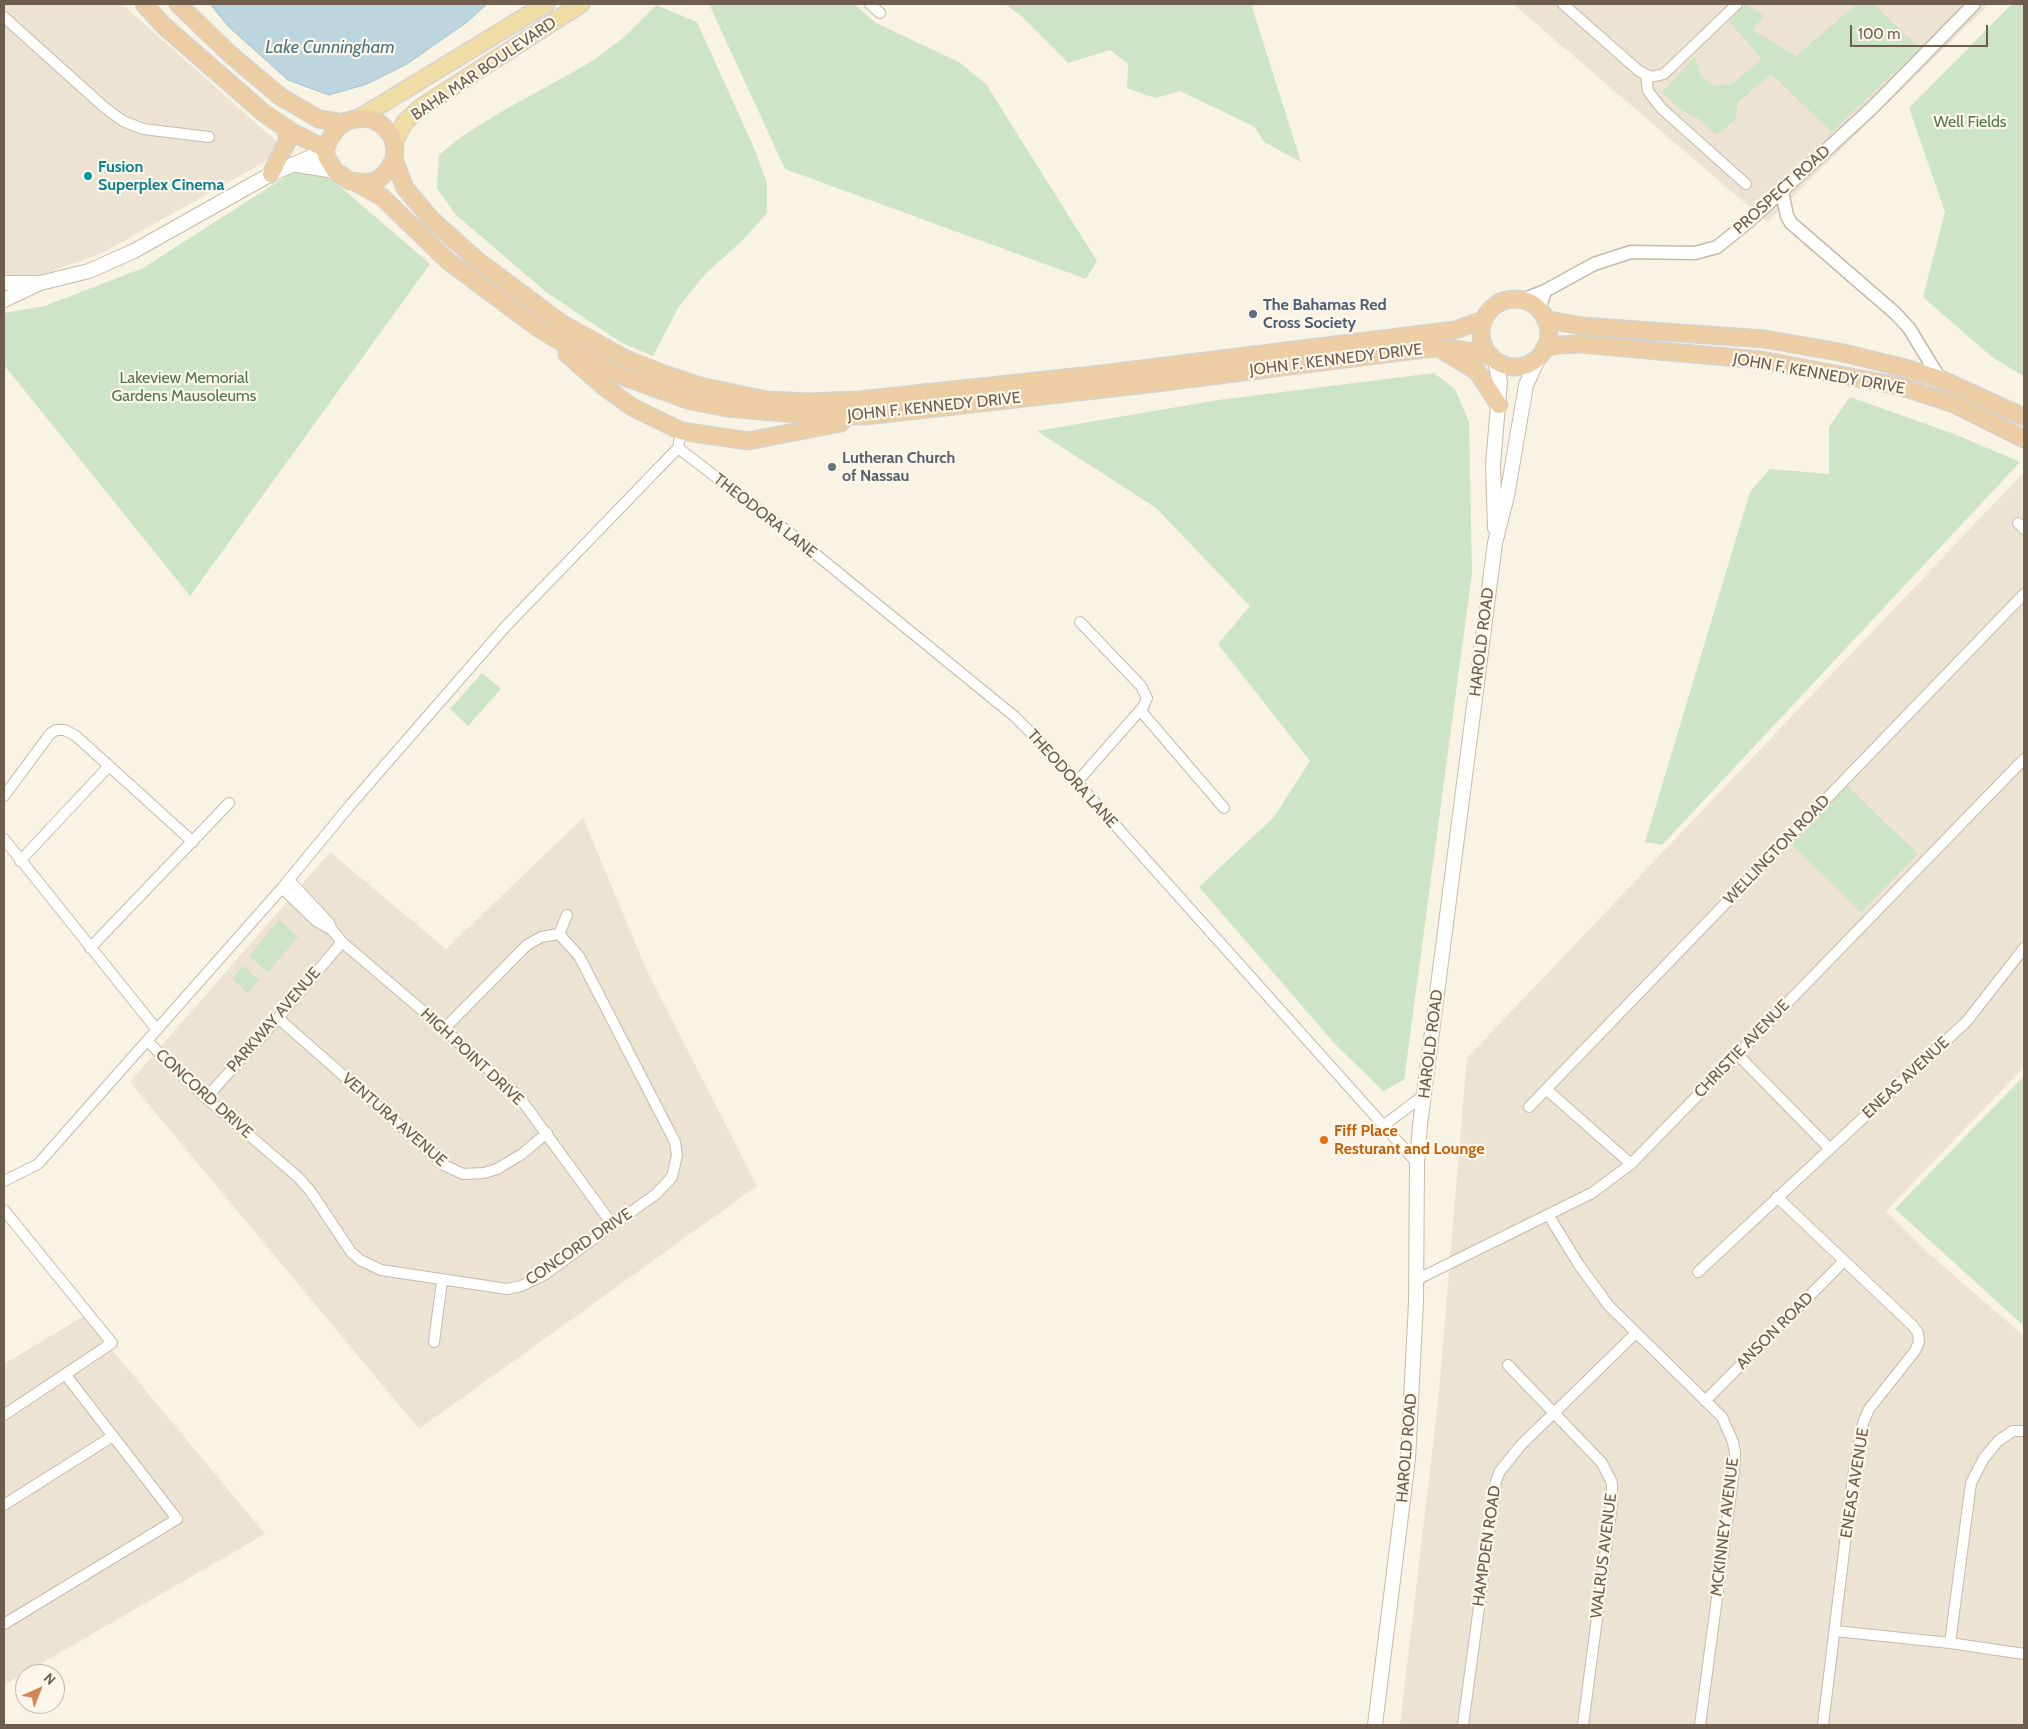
<!DOCTYPE html>
<style>
body{margin:0}
#map{position:relative;width:2028px;height:1729px;overflow:hidden;background:#f9f3e4;font-family:Cabin,sans-serif}
canvas{display:block}
.frame{position:absolute;inset:0;border:5px solid #6e5d4d;pointer-events:none}
.north{position:absolute;left:15px;top:1664px;width:50px;height:50px;box-sizing:border-box;background:#fcf7ea;border:1px solid #c3b9ab;border-radius:50%;rotate:44deg;font-size:14px;font-weight:700;line-height:20px;text-align:center;color:#6e5d4d}
.north::after{content:'';display:block;margin:auto;width:18px;height:22px;background:#d38559;clip-path:polygon(50% 0,100% 100%,50% 72%,0 100%)}
.scale{position:absolute;left:1850px;top:25px;width:138px;height:22px;box-sizing:border-box;border:2px solid #6e5d4d;border-top:0;padding-left:6px;font-size:15px;line-height:18px;white-space:nowrap;color:#6e5d4d;-webkit-text-stroke:4px #fcf7ea;paint-order:stroke}
</style>
<div id="map">
<canvas width="2028" height="1729"></canvas>
<div class="frame"></div>
<div class="north">N</div>
<div class="scale">100 m</div>
</div>
<script>
const g = document.querySelector('canvas').getContext('2d');
g.lineJoin = 'round';
function fill(path, color) { g.fillStyle = color; g.fill(path, 'evenodd'); }
const toPath = rows => new Path2D(rows.map(r => 'M' + r).join(''));
function strokePath(path, color, width, dash) { g.strokeStyle = color; g.lineWidth = width; g.lineCap = dash ? 'butt' : 'round'; g.setLineDash(dash || []); g.stroke(path); }
function label(font, color, halo, rows, align = 'center') {
  g.font = font + ' Cabin,sans-serif'; g.lineWidth = 4.5; g.setLineDash([]); g.textBaseline = 'middle'; g.strokeStyle = halo; g.fillStyle = color; for (const [text, x, y, turn = 0] of rows) {
    g.save(); g.translate(x, y); g.rotate((+turn || 0) * Math.PI / 180); g.textAlign = isNaN(turn) ? turn : align; if (halo) g.strokeText(text, 0, 0); g.fillText(text, 0, 0); g.restore();
  }
}
fill(toPath([
 [4,4,122,4,286,150,102,253,28,280,4,283],
 [1513,4,1989,4,1767,222],
 [2024,472,2024,1067,1886,1211,1928,1253,2024,1336,2024,1725,1400,1725,1438,1402,1467,1058],
 [583,818,647,971,757,1186,419,1429,130,1082,324,859,331,853,446,949],
 [84,1316,265,1534,4,1685,4,1364]
]), '#ece3d2');
fill(toPath([
 [709,4,854,4,876,23,959,62,986,84,1097,261,1086,279,785,169],
 [1005,4,1255,4,1252,7,1301,162,1264,142,1255,127,1180,91,1155,98,1127,88,1128,64,1110,50,1068,63,1020,15],
 [1746,4,1764,16,1752,30,1796,56,1857,4,1873,4,1920,48,1832,132,1771,74,1738,102,1735,120,1716,135,1698,118,1681,110,1662,92,1695,57,1700,75,1714,86,1732,84,1762,59,1729,21],
 [2012,4,2024,4,2024,376,1993,358,1923,297,1945,212,1909,108],
 [656,5,697,22,754,148,767,183,767,213,742,241,705,274,678,308,653,356,622,343,546,292,455,214,437,188,439,155,461,137,501,112,591,62,623,38],
 [296,170,322,171,430,264,190,596,4,365,4,313,45,306,143,268],
 [1434,373,1455,389,1469,422,1472,573,1404,1080,1383,1091,1335,1044,1199,887,1274,817,1310,761,1218,644,1250,606,1156,508,1037,431,1218,400],
 [1850,397,1954,434,2020,462,1662,845,1645,842,1750,492,1770,469,1829,474,1829,427],
 [482,673,501,689,468,726,450,709],
 [1845,784,1918,854,1861,912,1789,842],
 [279,920,298,937,268,972,249,956],
 [243,966,259,980,248,993,232,979],
 [2024,1076,2024,1326,1895,1209]
]), '#cde4c5');
const water = toPath([
 [210,4,487,4,467,22,407,64,367,84,329,95,288,80,229,27,210,4]
]);
fill(water, '#bcd5df');
strokePath(water, '#a3c3d0', 1);
const minor = toPath([
 [870,4,880,13],
 [1563,4,1639,71,1651,77,1664,74,1737,4],
 [4,17,104,107,123,121,143,129,209,137],
 [1646,75,1648,91,1661,108,1746,184],
 [678,448,791,534,1014,716,1048,750,1417,1163],
 [2018,523,2024,529],
 [1140,710,1224,808],
 [1076,783,1143,707,1147,698,1141,686,1080,622],
 [4,796,50,734,56,730,65,730,76,736,193,842],
 [4,839,157,1030],
 [20,861,109,766],
 [289,880,329,923,332,930,342,942,444,1029,520,1098,612,1224],
 [282,888,316,921,332,930],
 [559,934,567,915],
 [90,948,229,803],
 [278,1018,446,1166,463,1174,484,1173,497,1169,522,1154,547,1133],
 [147,1041,206,1098,299,1178,311,1192,351,1252,360,1260,381,1270,507,1289,521,1286,544,1275,656,1194,672,1177,677,1155,675,1142,579,956,559,934,541,937,527,945,444,1029],
 [1737,1054,1830,1149],
 [1546,1089,1631,1164],
 [206,1098,278,1018,342,942],
 [1529,1107,2024,594],
 [1383,1126,1424,1095],
 [4,1181,38,1164,282,888,352,803,506,626,678,448,681,431],
 [1777,1197,1913,1326,1918,1333,1919,1342,1915,1351,1869,1409,1863,1423,1854,1469,1823,1725],
 [4,1210,112,1343,4,1415],
 [1549,1216,1579,1265,1609,1306,1722,1417,1733,1442,1735,1453,1734,1470,1700,1725],
 [1698,1272,1967,1021,2024,948],
 [1416,1280,1592,1193,1631,1164,2024,759],
 [434,1342,442,1281],
 [1508,1365,1602,1463,1612,1483,1612,1503,1583,1725],
 [1705,1401,1844,1261],
 [4,1505,113,1436],
 [4,1624,177,1519,65,1374],
 [1835,1631,1950,1643,2024,1654],
 [1950,1643,1971,1483,1984,1458,1998,1441,2013,1431,2024,1431],
 [1463,1725,1496,1481,1500,1471,1521,1445,1636,1333]
]);
const tertiary = toPath([
 [1782,191,1787,216,1791,223,1895,313,1909,328,1940,379],
 [1522,300,1545,291,1594,264,1631,252,1695,253,1717,247,1748,222,1873,107,1974,4],
 [1539,310,1545,291]
]);
const secondary = toPath([
 [297,165,335,171],
 [4,283,35,283],
 [4,300,40,283,89,271,134,251,271,174,325,151],
 [1494,359,1500,381,1493,465,1495,528],
 [1375,1725,1408,1459,1416,1302,1417,1163,1420,1125,1495,543,1507,496,1526,385,1540,355]
]);
const primary = toPath([
 [359,118,546,4],
 [394,142,405,122,420,108,581,4]
]);
const trunk = toPath([
 [144,4,164,26,265,114,292,132,325,149],
 [178,4,232,56,281,97,319,119,344,123],
 [359,118,371,119,381,124,392,136,395,148,394,159,388,170,379,179,366,183,350,181,335,171,327,158,325,151,329,140,337,128,347,121,359,118],
 [394,159,405,188,431,219,477,260,561,323,626,359,664,374,700,386,766,400,809,402,859,400,1093,375,1455,330,1483,320],
 [271,174,288,140,285,128],
 [355,182,382,197,448,261,538,328,616,374,691,401,727,408,809,415,865,416,1148,384,1432,348,1462,350,1490,355],
 '1481 333a34 34 0 1 1 68 0a34 34 0 1 1-68 0Z',
 [1545,319,1581,326,1764,339,1839,352,1905,368,1940,379,2024,417],
 [1544,349,1557,345,1581,344,1761,360,1899,386,1954,404,2024,439],
 [1445,352,1477,371,1499,405],
 [567,354,603,386,632,407,681,431,748,441,841,423]
]);
strokePath(minor, '#c6baaa', 12);
strokePath(tertiary, '#c6baaa', 15);
strokePath(secondary, '#c8bba8', 16);
strokePath(primary, '#d6d2cd', 19);
strokePath(trunk, '#d6d2cd', 19);
strokePath(minor, '#fff', 10);
strokePath(tertiary, '#fff', 12);
strokePath(secondary, '#fff', 14);
strokePath(primary, '#efdda5', 16);
strokePath(trunk, '#edcea4', 16);
for (const [x, y, r, color] of [
 [88,176,5,"#0f9aa8"],
 [1253,314,5,"#5c6f8a"],
 [832,467,5,"#6b7280"],
 [1324,1140,5,"#e8710a"]
]) { const dot = new Path2D(); dot.arc(x, y, r, 0, 2 * Math.PI); g.fillStyle = color; g.fill(dot); strokePath(dot, '#fcf7ea', 2); }
label('16px', '#6e5d4d', '#fcf7ea', [
 ["BAHA MAR BOULEVARD",484,69,-34],
 ["PROSPECT ROAD",1782,190,-42],
 ["JOHN F. KENNEDY DRIVE",1336,360,-7],
 ["JOHN F. KENNEDY DRIVE",1819,374,10],
 ["JOHN F. KENNEDY DRIVE",934,407,-6],
 ["THEODORA LANE",765,516,38],
 ["HAROLD ROAD",1482,642,-83],
 ["THEODORA LANE",1072,779,48],
 ["WELLINGTON ROAD",1777,850,-46],
 ["PARKWAY AVENUE",274,1020,-49],
 ["HAROLD ROAD",1431,1044,-83],
 ["CHRISTIE AVENUE",1742,1049,-46],
 ["HIGH POINT DRIVE",472,1057,43],
 ["ENEAS AVENUE",1906,1078,-43],
 ["CONCORD DRIVE",204,1094,42],
 ["VENTURA AVENUE",394,1120,41],
 ["CONCORD DRIVE",579,1247,-34],
 ["ANSON ROAD",1775,1331,-45],
 ["HAROLD ROAD",1407,1448,-85],
 ["ENEAS AVENUE",1855,1483,-81],
 ["MCKINNEY AVENUE",1725,1527,-83],
 ["HAMPDEN ROAD",1487,1546,-82],
 ["WALRUS AVENUE",1604,1556,-83]
]);
label('16px', '#52784a', '#fcf7ea', [
 ["Well Fields",1970,122],
 ["Lakeview Memorial",184,378],
 ["Gardens Mausoleums",184,396]
]);
label('bold 16px', '#0d838f', '#fcf7ea', [
 ["Fusion",98,167],
 ["Superplex Cinema",98,185]
], 'left');
label('bold 16px', '#4e5e75', '#fcf7ea', [
 ["The Bahamas Red",1263,305],
 ["Cross Society",1263,323]
], 'left');
label('bold 16px', '#5b616d', '#fcf7ea', [
 ["Lutheran Church",842,458],
 ["of Nassau",842,476]
], 'left');
label('bold 16px', '#c56008', '#fcf7ea', [
 ["Fiff Place",1334,1131],
 ["Resturant and Lounge",1334,1149]
], 'left');
label('italic 18px', '#4e7484', '#fcf7ea', [
 ["Lake Cunningham",330,48]
]);
</script>
